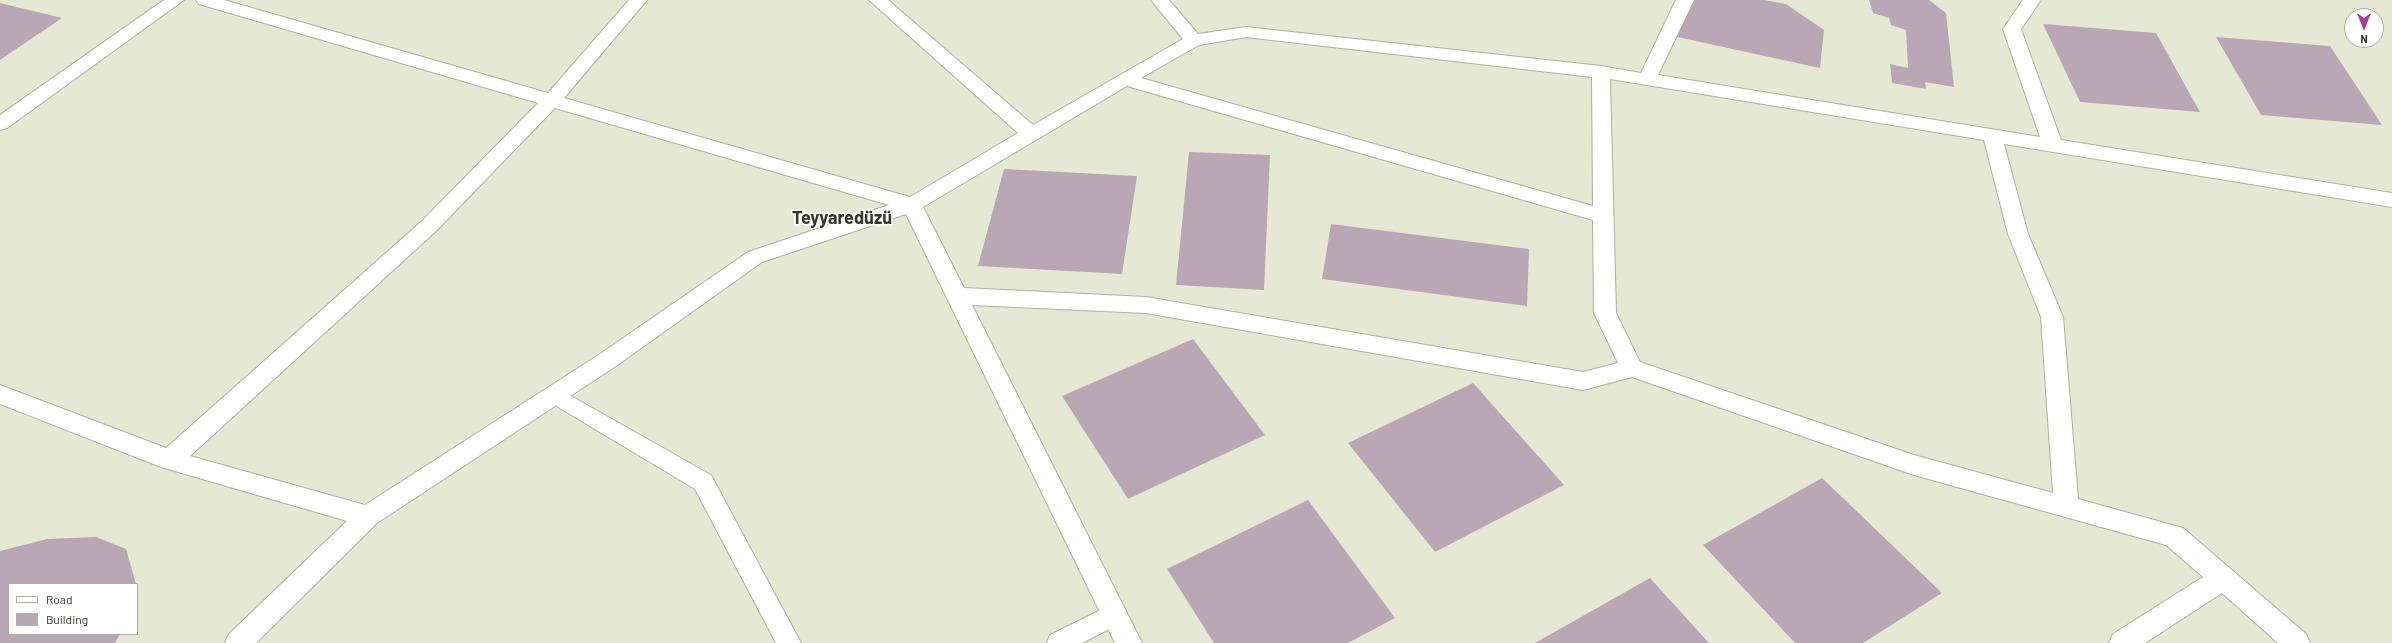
<!DOCTYPE html>
<meta charset="utf-8">
<style>
body{margin:0}
#map{position:relative;width:2392px;height:643px;overflow:hidden;background:#e5e9d3;font-family:Barlow,sans-serif}
canvas{display:block}
.legend{position:absolute;left:8px;top:583px;width:130px;height:52px;box-sizing:border-box;background:#fff;border:1px solid #aeafab;margin:0;padding:5px 7px;list-style:none;font-size:12px;color:#35362e}
.legend li{display:flex;align-items:center;gap:8px;height:20px}
.legend b{width:20px;border:1px solid #aeafab}
.north{position:absolute;left:2344px;top:8px;width:40px;height:40px;box-sizing:border-box;background:#fff;border:1px solid #aeafab;border-radius:50%;rotate:180deg;font-size:11px;font-weight:700;line-height:16px;text-align:center;color:#35362e}
.north::after{content:'';display:block;margin:auto;width:14px;height:18px;background:#a63794;clip-path:polygon(50% 0,100% 100%,50% 72%,0 100%)}
</style>
<div id="map">
<canvas width="2392" height="643"></canvas>
<ul class="legend">
<li><b style="height:5px;background:#fff"></b>Road</li>
<li><b style="height:11px;background:#baa7b5"></b>Building</li>
</ul>
<div class="north">N</div>
</div>
<script>
const g = document.querySelector('canvas').getContext('2d');
g.lineJoin = 'round';
function fill(path, color) { g.fillStyle = color; g.fill(path, 'evenodd'); }
const toPath = rows => new Path2D(rows.map(r => 'M' + r).join(''));
function strokePath(path, color, width, dash) { g.strokeStyle = color; g.lineWidth = width; g.lineCap = dash ? 'butt' : 'round'; g.setLineDash(dash || []); g.stroke(path); }
function label(font, color, halo, rows, align = 'center') {
  g.font = font + ' Barlow,sans-serif'; g.lineWidth = 3.5; g.setLineDash([]); g.textBaseline = 'middle'; g.strokeStyle = halo; g.fillStyle = color; for (const [text, x, y, turn = 0] of rows) {
    g.save(); g.translate(x, y); g.rotate((+turn || 0) * Math.PI / 180); g.textAlign = isNaN(turn) ? turn : align; if (halo) g.strokeText(text, 0, 0); g.fillText(text, 0, 0); g.restore();
  }
}
fill(toPath([
 [1676,0,1764,0,1786,4,1824,30,1820,68,1668,35],
 [1869,0,1929,0,1946,13,1954,87,1925,82,1926,89,1892,83,1890,64,1908,68,1906,30,1891,25,1889,18,1873,13],
 [0,3,62,18,0,60],
 [2043,24,2156,33,2200,112,2080,102],
 [2216,37,2330,46,2382,125,2261,115],
 [1189,152,1270,155,1264,290,1176,285],
 [1004,169,1137,176,1122,274,978,266],
 [1331,224,1529,249,1527,306,1322,279],
 [1193,339,1265,435,1128,499,1062,396],
 [1473,383,1564,485,1435,552,1348,443],
 [1822,478,1942,593,1863,643,1795,643,1703,545],
 [1308,500,1395,618,1348,643,1214,643,1167,569],
 [96,537,126,549,136,584,9,584,9,634,120,634,115,643,0,643,0,551,47,539],
 [1650,578,1709,643,1535,643]
]), '#baa7b5');
const lane = toPath([
 [555,387,711,475,801,643,776,643,695,489,548,401,545,395,548,389,555,387],
 [1115,603,1123,606,1127,614,1123,622,1082,643,1047,643,1050,635,1115,603]
]);
const street = toPath([
 [164,0,184,0,7,128,0,130,0,115,164,0],
 [196,0,224,0,548,93,629,0,647,0,564,98,910,197,1018,133,869,0,888,0,1033,125,1183,39,1151,0,1169,0,1198,34,1246,27,1601,66,1641,73,1676,0,1694,0,1658,75,2040,137,2003,29,2023,0,2041,0,2021,29,2061,140,2392,193,2392,207,2004,144,2028,234,2063,317,2078,499,2183,528,2306,634,2310,643,2278,643,2222,593,2145,643,2109,643,2113,634,2203,577,2166,545,1914,475,1632,377,1583,390,1146,313,972,305,1142,643,1115,643,906,214,762,262,616,366,377,523,256,643,225,643,229,634,347,521,161,467,0,404,0,385,166,448,422,221,538,103,199,4,196,0],
 [1246,37,1592,77,1593,206,1141,78,1199,45,1246,37],
 [1610,79,1984,140,2008,234,2041,317,2053,493,1914,455,1640,362,1616,313,1610,79],
 [1127,86,1593,220,1594,313,1618,363,1583,372,1146,297,964,288,923,207,1127,86],
 [555,108,889,205,748,252,600,354,365,505,190,456,436,231,555,108]
]);
strokePath(lane, '#adb19c', 2);
strokePath(street, '#adb19c', 2);
fill(lane, '#fff');
fill(street, '#fff');
label('bold 18px', '#35362e', '#fff', [
 ["Teyyaredüzü",842,218]
]);
</script>
